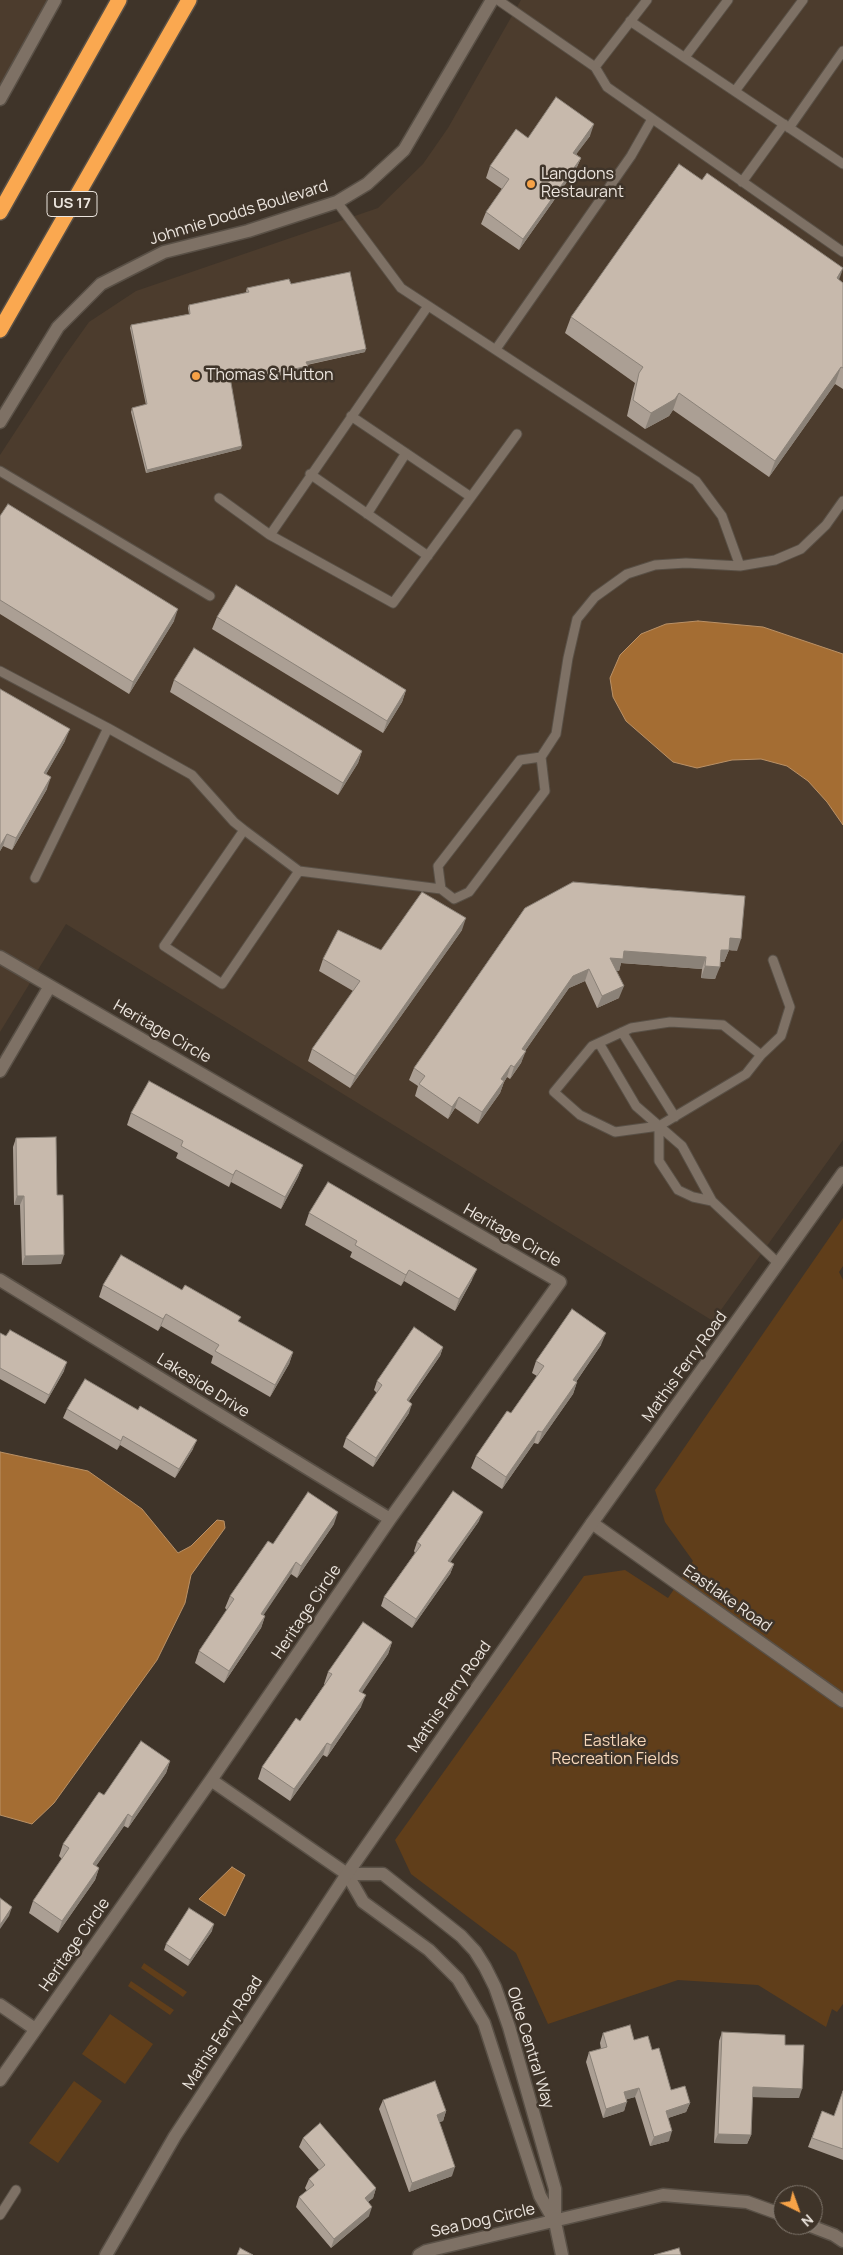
<!DOCTYPE html>
<style>
body{margin:0}
#map{position:relative;width:843px;height:2255px;overflow:hidden;background:#3f3429;font-family:Manrope,sans-serif}
canvas{display:block}
.north{position:absolute;left:773px;top:2185px;width:50px;height:50px;box-sizing:border-box;background:#3f3429;border:1px solid #847b71;border-radius:50%;rotate:138deg;font-size:14px;font-weight:700;line-height:20px;text-align:center;color:#ece5de}
.north::after{content:'';display:block;margin:auto;width:18px;height:22px;background:#f6a247;clip-path:polygon(50% 0,100% 100%,50% 72%,0 100%)}
</style>
<div id="map">
<canvas width="843" height="2255"></canvas>
<div class="north">N</div>
</div>
<script>
const g = document.querySelector('canvas').getContext('2d');
g.lineJoin = 'round';
function fill(path, color) { g.fillStyle = color; g.fill(path, 'evenodd'); }
const toPath = rows => new Path2D(rows.map(r => 'M' + r).join(''));
function strokePath(path, color, width, dash) { g.strokeStyle = color; g.lineWidth = width; g.lineCap = dash ? 'butt' : 'round'; g.setLineDash(dash || []); g.stroke(path); }
function label(font, color, halo, rows, align = 'center') {
  g.font = font + ' Manrope,sans-serif'; g.lineWidth = 5; g.setLineDash([]); g.textBaseline = 'middle'; g.strokeStyle = halo; g.fillStyle = color; for (const [text, x, y, turn = 0] of rows) {
    g.save(); g.translate(x, y); g.rotate((+turn || 0) * Math.PI / 180); g.textAlign = isNaN(turn) ? turn : align; if (halo) g.strokeText(text, 0, 0); g.fillText(text, 0, 0); g.restore();
  }
}
fill(toPath([
 [0,0,50,0,0,88],
 [521,0,843,0,843,1140,713,1321,66,924,0,1032,0,455,64,357,89,322,136,291,378,208,423,164,448,128]
]), '#4c3c2d');
fill(toPath([
 [843,1218,843,1266,839,1272,843,1280,843,2004,837,2012,832,2009,826,2027,758,1985,678,1980,548,2024,516,1953,411,1874,395,1840,584,1576,625,1570,668,1598,693,1561,665,1522,655,1490],
 [144,1963,187,1992,183,1997,141,1968],
 [131,1981,174,2010,170,2015,128,1986],
 [110,2014,153,2044,125,2084,82,2054],
 [74,2081,102,2101,58,2163,29,2143]
]), '#603e1a');
const water = toPath([
 [698,621,763,627,843,654,843,825,827,802,808,781,787,766,761,759,732,760,697,768,673,762,626,721,613,697,610,678,620,655,641,634,666,624,698,621],
 [0,1452,88,1471,142,1509,178,1553,191,1546,217,1520,224,1521,225,1528,191,1575,185,1603,157,1660,54,1803,32,1824,0,1815,0,1452],
 [232,1867,245,1875,225,1916,199,1899,232,1867]
]);
fill(water, '#a46d33');
strokePath(water, '#ba9166', 1);
const lane = toPath([
 [498,0,595,67,647,0],
 [630,21,843,164],
 [685,57,728,0],
 [595,67,607,87,843,252],
 [735,91,803,0],
 [789,128,843,51],
 [742,182,784,124],
 [337,202,401,288,696,481,722,516,740,566],
 [496,349,631,156,652,119],
 [351,416,471,497,517,434],
 [0,471,210,596],
 [310,474,428,556],
 [219,498,270,535,428,306],
 [367,514,406,453],
 [270,535,393,603,471,497],
 [0,671,108,728,35,878],
 [108,728,192,775,234,822,244,830,299,871,222,984,164,946,244,830],
 [541,757,520,760,438,866,441,889,454,899,469,892,545,791,541,757,556,734,568,658,577,619,595,597,627,574,655,565,686,563,740,566,775,560,801,549,826,525,843,501],
 [299,871,441,889],
 [670,1022,723,1025,761,1055,746,1074,659,1126,615,1132,580,1115,554,1092,592,1046,631,1028,670,1022],
 [622,1032,675,1117],
 [599,1043,636,1106,659,1126],
 [761,1055,781,1036,790,1007,773,960],
 [712,1201,693,1197,678,1190,659,1161,659,1126,682,1146,712,1201,779,1264],
 [0,2215,16,2190]
]);
const street = toPath([
 [0,957,560,1282,390,1519,211,1780,0,2080],
 [0,1071,50,986],
 [0,1280,390,1519],
 [592,1523,843,1701],
 [211,1780,347,1874,363,1902,429,1950,458,1979,484,2023,540,2196,555,2222],
 [347,1874,383,1874,461,1936,475,1951,485,1967,495,1987,509,2027,555,2189,555,2222,562,2255],
 [0,2005,35,2029],
 [808,2225,834,2235,843,2241],
 [419,2255,426,2251,663,2195,747,2202,783,2215]
]);
const secondary = toPath([
 [0,99,55,0],
 [0,422,58,327,101,284,164,252,248,231,337,202,367,184,404,150,492,0],
 [106,2255,175,2136,347,1874,592,1523,843,1173]
]);
const highway = toPath([
 [0,212,119,0],
 [0,330,189,0]
]);
strokePath(lane, '#595046', 11);
strokePath(street, '#595046', 15);
strokePath(secondary, '#595046', 15);
strokePath(highway, '#595046', 18);
strokePath(lane, '#7e7165', 9);
strokePath(street, '#7e7165', 12);
strokePath(secondary, '#7e7165', 12);
strokePath(highway, '#faa850', 15);
fill(toPath([
 [590,136,576,154,581,158,576,169,519,250,481,224,486,212,502,189,486,178,490,166,528,138],
 [839,280,843,283,843,389,835,384,769,477,673,410,669,416,645,429,627,416,633,390,635,383,565,333,571,317],
 [291,284,365,352,307,365,308,366,307,370,266,378,265,373,230,380,241,449,146,473,131,412,132,408,146,405,130,328,131,325,189,314,188,308,189,305,247,293,246,291,247,288],
 [0,516,174,621,129,694,0,614],
 [217,617,406,690,402,702,383,733,212,629],
 [174,680,362,751,358,763,338,795,170,692],
 [0,689,65,741,46,774,47,789,12,850,3,846,0,851],
 [525,908,737,951,729,950,724,962,720,962,715,979,701,978,702,969,621,963,619,971,616,970,619,998,597,1008,585,981,569,988,525,1051,521,1063,510,1079,507,1077,504,1082,500,1093,478,1124,455,1108,448,1119,415,1096,418,1086,409,1080,414,1068],
 [462,930,350,1088,308,1061,312,1049,353,991,319,971,323,959,381,950],
 [131,1113,303,1165,298,1177,281,1209,231,1182,229,1187,176,1158,178,1153,127,1125],
 [16,1138,57,1195,61,1264,22,1265,20,1205,14,1205,13,1147],
 [309,1213,472,1280,455,1311,404,1281,401,1286,350,1257,352,1252,305,1225],
 [103,1285,239,1322,293,1352,289,1364,270,1397,211,1363,213,1356,161,1326,158,1331,99,1297],
 [0,1333,64,1371,45,1404,0,1379],
 [601,1345,576,1382,577,1382,573,1394,538,1444,534,1443,502,1489,471,1468,476,1456,511,1413,537,1376,532,1373,536,1361],
 [443,1347,440,1356,409,1401,409,1413,373,1467,343,1447,346,1438,377,1393,374,1390,377,1381],
 [67,1409,193,1449,175,1478,120,1445,117,1450,63,1418],
 [479,1521,450,1562,454,1564,450,1574,412,1628,381,1606,384,1597,415,1553,414,1551,417,1542],
 [334,1524,297,1578,291,1574,263,1615,265,1616,261,1628,224,1683,195,1663,199,1651,227,1610,225,1608,230,1596,273,1544],
 [392,1642,388,1654,362,1692,361,1707,327,1757,323,1755,290,1801,258,1779,262,1767,300,1721,325,1684,324,1684,328,1672],
 [170,1761,166,1773,128,1828,124,1826,96,1866,99,1868,95,1880,58,1933,29,1913,33,1901,62,1859,59,1856,63,1844,104,1795],
 [212,1931,188,1966,164,1950,166,1944],
 [722,2032,785,2045,799,2098,752,2097,751,2135,747,2144,714,2143,719,2041],
 [603,2033,634,2040,652,2050,671,2090,690,2103,686,2112,668,2118,669,2141,650,2146,635,2097,627,2099,624,2111,603,2118,586,2062,589,2052,601,2049,600,2043],
 [843,2091,843,2160,808,2147,822,2111,834,2116],
 [383,2100,446,2111,443,2121,439,2122,452,2176,409,2192,379,2109],
 [303,2138,376,2188,373,2198,368,2202,369,2216,331,2248,296,2207,299,2197,307,2191,305,2188,309,2179,319,2170,299,2147]
]), '#ab9f94');
fill(toPath([
 [594,124,590,136,569,164,573,153],
 [581,158,576,169,519,250,523,239],
 [843,269,837,285,837,278],
 [366,349,365,352,305,365,306,362],
 [308,366,307,370,266,378,267,375],
 [841,367,835,384,769,477,775,461],
 [266,370,265,373,229,380,230,377],
 [679,393,673,410,669,416,645,429,651,413],
 [242,446,241,449,146,473,147,470],
 [178,609,174,621,129,694,133,682],
 [406,690,402,702,383,733,387,721],
 [70,729,65,741,40,785,44,773],
 [362,751,358,763,338,795,343,783],
 [51,777,47,789,12,850,16,838],
 [7,834,3,846,0,851,0,846],
 [466,918,462,930,350,1088,355,1076],
 [730,938,741,939,737,951,729,950,724,962,717,961,721,950],
 [624,951,706,957,702,969,621,963,619,971,606,970,610,958],
 [705,966,720,967,715,979,701,978],
 [589,969,585,981,569,988,518,1061,522,1049,573,976],
 [624,986,619,998,597,1008,602,996],
 [526,1051,521,1063,510,1079,514,1067],
 [511,1065,507,1077,504,1082,500,1093,478,1124,482,1112,501,1079],
 [459,1097,455,1108,448,1119,452,1107],
 [303,1165,298,1177,281,1209,285,1197],
 [236,1170,231,1182,229,1187,233,1175],
 [17,1196,24,1196,20,1205,14,1205],
 [64,1255,61,1264,22,1265,25,1256],
 [477,1269,472,1280,455,1311,459,1299],
 [409,1270,404,1281,401,1286,406,1275],
 [166,1314,161,1326,158,1331,163,1319],
 [606,1333,601,1345,569,1392,573,1380],
 [443,1347,440,1356,403,1409,407,1400],
 [293,1352,289,1364,270,1397,275,1385],
 [67,1362,64,1371,45,1404,49,1395],
 [577,1382,573,1394,538,1444,542,1432],
 [412,1404,409,1413,373,1467,376,1458],
 [538,1431,534,1443,502,1489,506,1477],
 [123,1436,120,1445,117,1450,121,1441],
 [197,1440,193,1449,175,1478,179,1469],
 [338,1512,334,1524,297,1578,301,1566],
 [483,1512,479,1521,445,1570,448,1561],
 [296,1562,291,1574,257,1625,261,1614],
 [454,1564,450,1574,412,1628,416,1619],
 [265,1616,261,1628,224,1683,229,1671],
 [392,1642,388,1654,355,1703,359,1691],
 [366,1695,361,1707,327,1757,331,1745],
 [327,1743,323,1755,290,1801,294,1789],
 [170,1761,166,1773,128,1828,132,1817],
 [128,1814,124,1826,89,1876,93,1864],
 [99,1868,95,1880,58,1933,62,1921],
 [12,1907,9,1916,0,1929,0,1925],
 [214,1924,212,1931,188,1966,190,1960],
 [753,2087,802,2089,799,2098,749,2097],
 [639,2088,635,2097,621,2101,624,2092],
 [627,2102,624,2111,603,2118,606,2109],
 [690,2103,686,2112,662,2120,666,2111],
 [446,2111,443,2121,433,2124,437,2115],
 [672,2131,669,2141,650,2146,654,2137],
 [718,2134,751,2135,747,2144,714,2143],
 [455,2167,452,2176,409,2192,412,2183],
 [376,2188,373,2198,361,2207,365,2198],
 [372,2207,369,2216,331,2248,334,2239]
]), '#8b8278');
const building = toPath([
 [556,97,594,124,573,153,581,158,523,239,486,212,509,179,490,166,516,129,528,138,556,97],
 [679,164,702,180,707,173,843,268,837,278,843,283,843,368,841,367,775,461,679,393,675,399,651,413,633,400,639,373,643,367,571,317,679,164],
 [350,272,366,349,306,362,308,366,267,375,266,370,230,377,242,446,147,470,132,408,147,404,131,325,190,314,189,305,249,292,247,288,289,279,291,284,350,272],
 [8,504,178,609,133,682,0,600,0,516,8,504],
 [236,585,406,690,387,721,217,617,236,585],
 [194,648,362,751,343,783,174,680,194,648],
 [0,689,70,729,44,773,51,777,16,838,7,834,0,846,0,689],
 [573,882,745,896,741,939,730,938,729,950,721,950,720,967,705,966,706,957,624,951,623,959,610,958,624,986,602,996,589,969,573,976,522,1049,526,1051,514,1067,511,1065,501,1079,504,1081,482,1112,459,1097,452,1107,419,1084,425,1076,414,1068,525,908,573,882],
 [422,892,466,918,355,1076,312,1049,360,981,323,959,338,930,381,950,422,892],
 [149,1081,303,1165,285,1197,236,1170,233,1175,181,1146,183,1141,131,1113,149,1081],
 [56,1137,57,1195,63,1195,64,1255,25,1256,24,1196,17,1196,16,1138,56,1137],
 [328,1182,477,1269,459,1299,409,1270,406,1275,355,1245,357,1241,309,1213,328,1182],
 [121,1255,182,1290,185,1285,241,1317,238,1321,293,1352,275,1385,215,1351,219,1345,166,1314,163,1319,103,1285,121,1255],
 [572,1309,606,1333,573,1380,577,1382,542,1432,538,1431,506,1477,476,1456,507,1411,511,1413,544,1366,536,1361,572,1309],
 [414,1327,443,1347,407,1400,412,1404,376,1458,346,1438,382,1385,377,1381,414,1327],
 [10,1330,67,1362,49,1395,0,1368,0,1333,6,1336,10,1330],
 [85,1379,138,1410,140,1406,197,1440,179,1469,123,1436,121,1441,67,1409,85,1379],
 [453,1491,483,1512,448,1561,454,1564,416,1619,384,1597,421,1545,417,1542,453,1491],
 [308,1492,338,1512,301,1566,296,1562,261,1614,265,1616,229,1671,199,1651,234,1599,230,1596,268,1541,273,1544,308,1492],
 [363,1622,392,1642,359,1691,366,1695,331,1745,327,1743,294,1789,262,1767,296,1718,300,1721,332,1674,328,1672,363,1622],
 [141,1741,170,1761,132,1817,128,1814,93,1864,99,1868,62,1921,33,1901,69,1848,63,1844,99,1792,104,1795,141,1741],
 [0,1898,12,1907,0,1925,0,1898],
 [189,1908,214,1924,190,1960,166,1944,189,1908],
 [630,2025,634,2040,648,2036,652,2050,659,2048,671,2090,685,2086,690,2103,666,2111,672,2131,654,2137,639,2088,624,2092,627,2102,606,2109,589,2052,607,2047,603,2033,630,2025],
 [722,2032,785,2035,785,2045,804,2045,802,2089,753,2087,751,2135,718,2134,722,2032],
 [435,2081,446,2111,437,2115,455,2167,412,2183,383,2100,435,2081],
 [843,2091,843,2149,812,2138,822,2111,834,2116,843,2091],
 [320,2123,376,2188,365,2198,372,2207,334,2239,299,2197,314,2185,309,2179,325,2165,303,2138,320,2123],
 [240,2248,253,2255,237,2255,240,2248],
 [679,2248,681,2255,654,2255,679,2248]
]);
fill(building, '#c7b9ac');
strokePath(building, '#8b8278', 1);
for (const [x, y, r, color] of [
 [531,184,5,"#f6a247"],
 [196,376,5,"#f6a247"]
]) { const dot = new Path2D(); dot.arc(x, y, r, 0, 2 * Math.PI); g.fillStyle = color; g.fill(dot); strokePath(dot, '#3f3429', 2); }
for (const [x, y, w] of [
 [72,204,50]
]) { const box = new Path2D(); box.roundRect(x - w / 2, y - 12.5, w, 25, 4); g.fillStyle = '#3f3429'; g.fill(box); strokePath(box, '#ece5de', 1); }
label('bold 15px', '#ece5de', null, [
 ["US 17",72,204]
]);
label('16px', '#ece5de', '#3f3429', [
 ["Langdons",541,175],
 ["Restaurant",541,193],
 ["Thomas & Hutton",206,376]
], 'left');
label('16px', '#ece5de', '#3f3429', [
 ["Johnnie Dodds Boulevard",239,213,-17],
 ["Heritage Circle",162,1032,30],
 ["Heritage Circle",512,1236,30],
 ["Mathis Ferry Road",685,1367,-54],
 ["Lakeside Drive",203,1386,32],
 ["Eastlake Road",727,1599,35],
 ["Heritage Circle",307,1612,-56],
 ["Mathis Ferry Road",450,1697,-55],
 ["Heritage Circle",75,1945,-55],
 ["Mathis Ferry Road",223,2033,-57],
 ["Olde Central Way",530,2048,73],
 ["Sea Dog Circle",483,2221,-13]
]);
label('16px', '#f7d7ba', '#3f3429', [
 ["Eastlake",615,1742],
 ["Recreation Fields",615,1760]
]);
</script>
